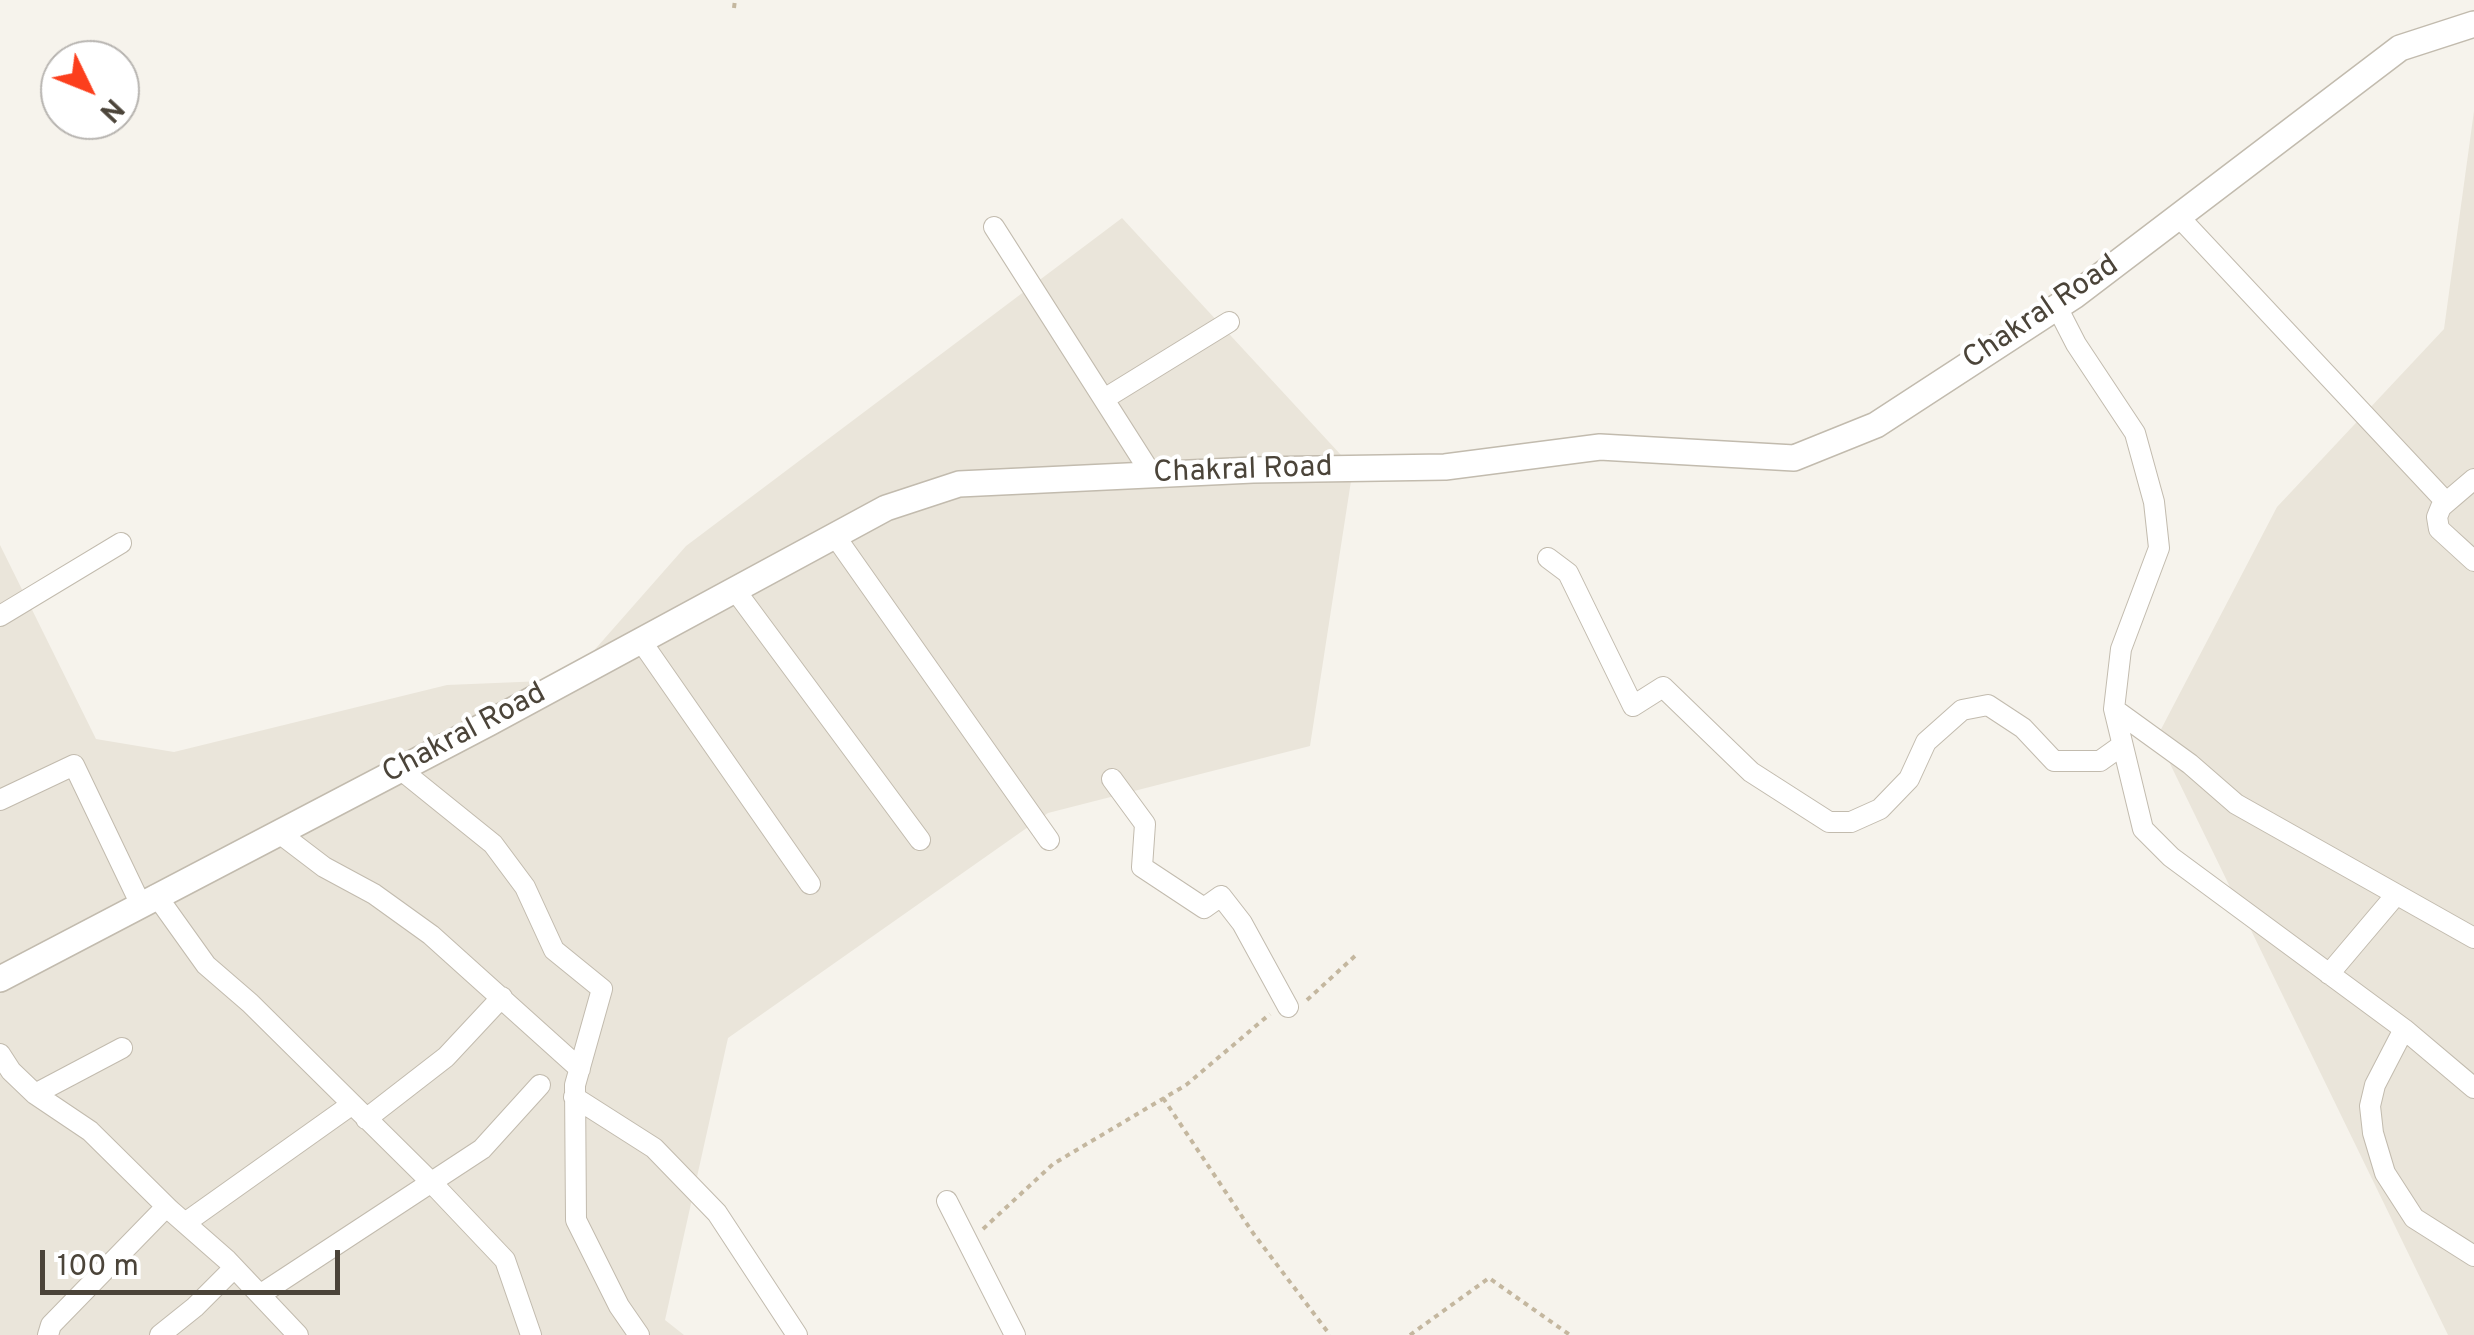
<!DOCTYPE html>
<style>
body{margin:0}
#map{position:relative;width:2474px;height:1335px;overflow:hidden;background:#f6f3ec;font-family:Overpass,sans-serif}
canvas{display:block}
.north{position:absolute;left:40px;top:40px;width:100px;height:100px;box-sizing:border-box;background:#fff;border:2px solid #b7b4b0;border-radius:50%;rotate:133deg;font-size:28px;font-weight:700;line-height:40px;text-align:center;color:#4b4439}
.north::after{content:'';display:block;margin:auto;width:35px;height:45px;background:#fc3f1d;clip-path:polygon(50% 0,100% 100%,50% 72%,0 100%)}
.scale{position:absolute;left:40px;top:1250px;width:300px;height:45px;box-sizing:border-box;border:5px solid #4b4439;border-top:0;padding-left:12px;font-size:30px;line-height:35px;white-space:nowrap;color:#4b4439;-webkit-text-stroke:8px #fff;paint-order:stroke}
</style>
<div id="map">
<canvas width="2474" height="1335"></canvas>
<div class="north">N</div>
<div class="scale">100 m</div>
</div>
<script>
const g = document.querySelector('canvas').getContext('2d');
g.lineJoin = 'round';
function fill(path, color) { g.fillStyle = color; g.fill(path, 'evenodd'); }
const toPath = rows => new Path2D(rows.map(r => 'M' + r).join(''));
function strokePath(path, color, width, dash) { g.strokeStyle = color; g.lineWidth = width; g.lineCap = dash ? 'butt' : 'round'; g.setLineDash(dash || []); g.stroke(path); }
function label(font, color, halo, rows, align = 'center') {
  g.font = font + ' Overpass,sans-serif'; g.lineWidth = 8; g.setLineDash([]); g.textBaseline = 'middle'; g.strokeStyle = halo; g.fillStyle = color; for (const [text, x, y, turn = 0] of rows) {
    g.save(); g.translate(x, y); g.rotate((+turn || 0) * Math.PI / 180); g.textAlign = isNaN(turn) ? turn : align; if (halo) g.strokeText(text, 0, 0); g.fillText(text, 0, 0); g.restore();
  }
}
fill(toPath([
 [2474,111,2474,1335,2448,1335,2157,737,2277,507,2444,329],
 [1122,218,1353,468,1310,746,1048,813,728,1038,665,1320,684,1335,0,1335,0,545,96,739,174,752,447,685,568,680,686,546]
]), '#eae5da');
const minor = toPath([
 [2179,217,2446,502],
 [994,227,1152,475],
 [2057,307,2076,344,2135,433,2154,502,2159,548,2121,649,2114,709,2143,829,2171,857,2404,1029,2474,1088],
 [1104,399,1229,322],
 [2474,479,2441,507,2437,517,2439,529,2474,561],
 [835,536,1049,840],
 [1548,558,1568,573,1633,706,1663,687,1751,772,1829,822,1851,822,1880,809,1909,779,1926,742,1962,710,1988,705,2023,728,2054,761,2100,761,2121,746],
 [735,590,920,840],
 [0,616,121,543],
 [641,641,810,884],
 [2114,709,2190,764,2236,804,2474,938],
 [400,769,493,844,525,887,554,950,602,989,575,1085,576,1220,619,1306,639,1335],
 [1112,779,1145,824,1142,867,1204,908,1221,896,1242,923,1288,1007],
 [0,800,74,765,140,903],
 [278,832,324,867,374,894,431,935,580,1069],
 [156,895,206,965,250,1003,432,1183,505,1260,531,1335],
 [2329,974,2395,896],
 [2404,1029,2375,1085,2370,1106,2373,1133,2385,1173,2414,1218,2474,1256],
 [0,1054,11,1071,35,1094,90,1131,170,1210,227,1260,298,1335],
 [35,1094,122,1048],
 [574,1097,654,1148,717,1213,797,1335],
 [366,1119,446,1057,502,997],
 [947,1201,1015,1335],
 [185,1223,351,1105],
 [261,1294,482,1149,540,1085],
 [48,1335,51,1325,166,1207],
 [160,1335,195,1307,234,1268]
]);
const tertiary = toPath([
 [0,979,489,723,886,508,959,484,1253,470,1445,467,1600,447,1794,458,1876,425,2074,296,2400,48,2474,24]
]);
strokePath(minor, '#c2bbae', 22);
strokePath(tertiary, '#c2bbae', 28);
strokePath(toPath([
 [734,8,735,0],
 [1307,1000,1355,956],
 [1163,1098,1253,1233,1330,1335],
 [983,1229,1053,1164,1186,1085,1270,1014],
 [1410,1335,1489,1278,1570,1335]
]), '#c4b79f', 4, [5, 5]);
strokePath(minor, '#fff', 20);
strokePath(tertiary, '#fff', 25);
label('30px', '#4b4439', '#fff', [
 ["Chakral Road",2042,314,-34],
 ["Chakral Road",1243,472,-2],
 ["Chakral Road",465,735,-28]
]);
</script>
